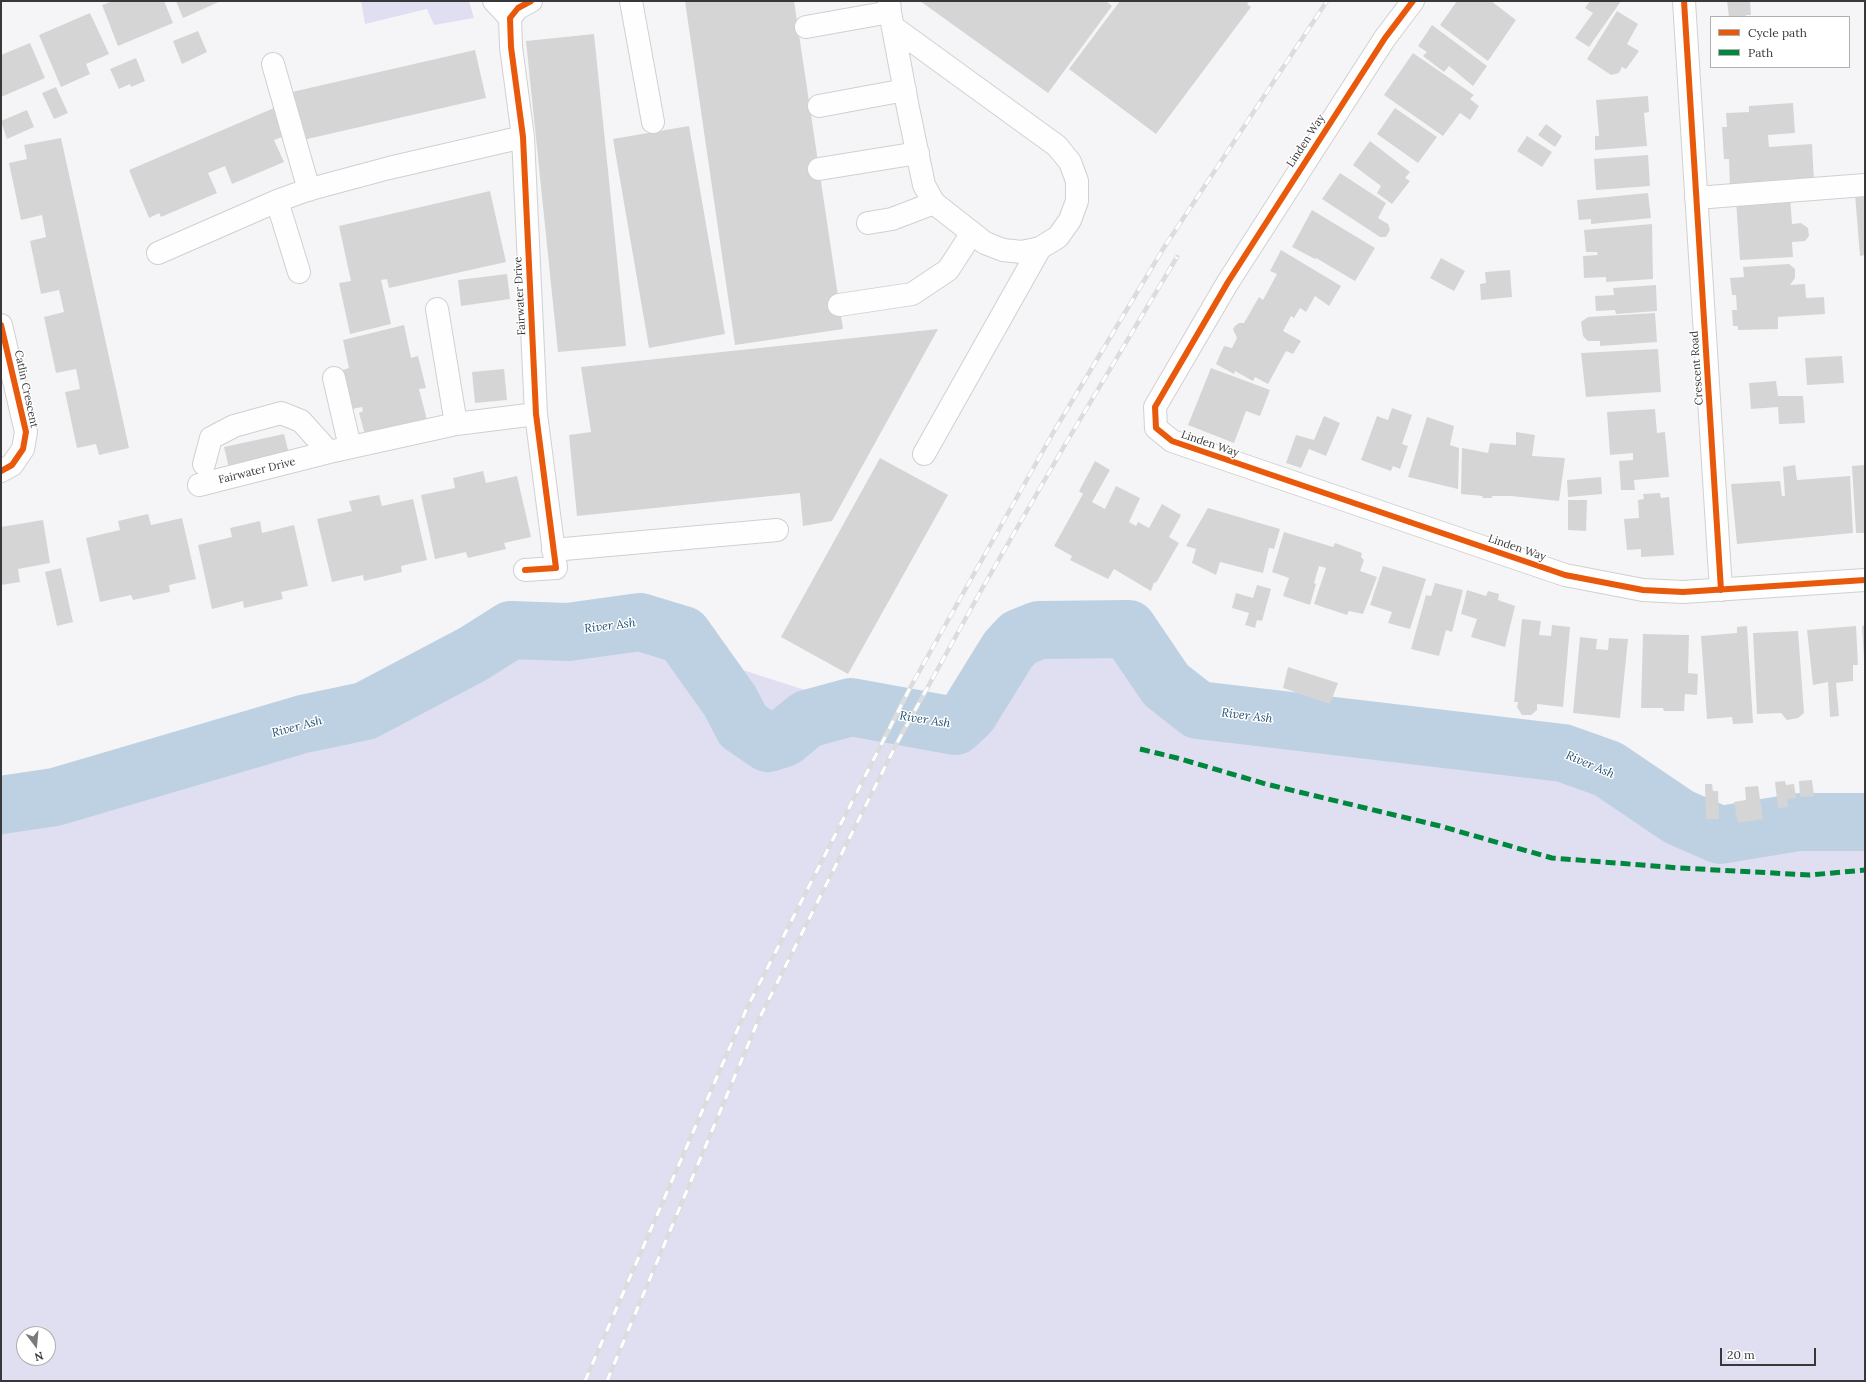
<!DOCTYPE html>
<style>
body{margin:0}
#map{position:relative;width:1866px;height:1382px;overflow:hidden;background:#f5f5f7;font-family:Lora,serif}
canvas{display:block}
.frame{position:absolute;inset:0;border:2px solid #38383a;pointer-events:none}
.legend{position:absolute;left:1710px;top:16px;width:140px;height:52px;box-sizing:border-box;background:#fff;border:1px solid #afafb0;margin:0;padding:5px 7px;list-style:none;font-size:12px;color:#38383a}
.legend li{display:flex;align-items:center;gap:8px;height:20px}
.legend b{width:20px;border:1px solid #afafb0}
.north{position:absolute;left:16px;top:1326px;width:40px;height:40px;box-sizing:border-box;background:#fff;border:1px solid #afafb0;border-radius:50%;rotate:164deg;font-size:11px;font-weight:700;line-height:16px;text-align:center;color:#38383a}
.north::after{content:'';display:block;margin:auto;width:14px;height:18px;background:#7a7a7c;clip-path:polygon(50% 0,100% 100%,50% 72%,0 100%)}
.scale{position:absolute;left:1720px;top:1348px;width:96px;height:18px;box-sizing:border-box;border:2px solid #38383a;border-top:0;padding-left:5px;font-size:12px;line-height:14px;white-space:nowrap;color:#38383a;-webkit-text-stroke:3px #fff;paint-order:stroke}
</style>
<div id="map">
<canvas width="1866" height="1382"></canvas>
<div class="frame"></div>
<ul class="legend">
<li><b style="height:5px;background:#e8590c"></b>Cycle path</li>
<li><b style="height:5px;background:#00873e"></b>Path</li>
</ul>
<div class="north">N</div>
<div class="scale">20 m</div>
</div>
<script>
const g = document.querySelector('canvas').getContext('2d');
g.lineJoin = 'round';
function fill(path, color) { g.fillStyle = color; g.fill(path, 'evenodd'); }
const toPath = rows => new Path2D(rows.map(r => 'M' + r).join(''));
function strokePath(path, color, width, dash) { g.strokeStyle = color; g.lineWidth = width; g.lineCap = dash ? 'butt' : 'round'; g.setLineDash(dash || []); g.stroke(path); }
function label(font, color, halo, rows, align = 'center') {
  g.font = font + ' Lora,serif'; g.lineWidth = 3; g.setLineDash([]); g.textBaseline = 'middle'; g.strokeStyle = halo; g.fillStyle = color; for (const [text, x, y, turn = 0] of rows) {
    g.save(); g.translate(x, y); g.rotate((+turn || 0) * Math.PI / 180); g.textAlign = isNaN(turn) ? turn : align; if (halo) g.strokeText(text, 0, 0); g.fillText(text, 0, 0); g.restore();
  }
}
fill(toPath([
 [361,1,469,1,474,18,434,25,427,9,365,24],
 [569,614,867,710,955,726,969,713,1008,650,1019,638,1039,630,1128,629,1166,685,1198,710,1563,753,1608,769,1680,817,1720,835,1799,822,1865,822,1865,1381,1,1381,1,817,108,795,135,774,303,724,365,711,473,654,511,630],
 [24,1334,48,1334,48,1358,24,1358]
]), '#e0dff2');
strokePath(toPath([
 [1,805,55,797,303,724,365,711,473,654,511,630,568,632,640,622,683,635,730,701,743,726,768,743,784,738,807,719,851,707,955,726,969,713,1008,650,1019,638,1039,630,1128,629,1166,685,1198,710,1563,753,1608,769,1679,817,1720,835,1799,822,1865,822]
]), '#bdd1e3', 58);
fill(toPath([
 [113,1,164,1,173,23,118,46,102,5],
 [176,1,221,1,183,18],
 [685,1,794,1,843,329,735,345],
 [920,1,1106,1,1112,6,1048,93],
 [1120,1,1250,1,1247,4,1251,7,1156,134,1069,69],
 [1457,1,1491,1,1516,20,1488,61,1440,25],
 [1590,1,1621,1,1589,47,1575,38,1593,13,1585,8],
 [1727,1,1750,1,1751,15,1746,15,1746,17,1729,17],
 [1617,11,1638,24,1627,44,1639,51,1626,69,1622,67,1619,73,1611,75,1587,59],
 [90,13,109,54,86,64,90,74,61,87,39,35],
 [1432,25,1487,66,1473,86,1449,66,1444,72,1423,56,1427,52,1418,46],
 [198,31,207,52,182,64,173,41],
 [594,34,626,346,558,352,526,41],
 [30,43,45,78,1,97,1,55],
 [475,50,486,98,303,140,292,92],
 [1413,53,1474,95,1470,99,1479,106,1470,120,1460,113,1443,136,1384,95],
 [136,58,145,81,131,87,130,84,119,89,110,69],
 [56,87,68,113,54,119,42,93],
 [1648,96,1649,112,1644,113,1647,146,1595,150,1595,136,1599,136,1596,100],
 [1793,103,1795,133,1768,135,1769,147,1812,144,1814,181,1730,187,1729,159,1724,159,1722,127,1727,127,1726,113,1749,112,1749,106],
 [274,108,285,136,274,140,284,162,232,184,225,166,208,173,217,193,161,217,159,213,149,218,129,170],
 [1395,108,1437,137,1418,163,1377,134],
 [27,110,34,127,7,139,1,121],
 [1546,124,1562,136,1555,147,1538,135],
 [689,126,725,334,649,348,613,139],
 [1527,136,1552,152,1542,167,1517,151],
 [61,138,129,448,99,455,96,444,77,448,65,392,80,389,76,369,56,373,44,317,64,312,59,290,41,294,30,241,46,237,42,215,21,220,9,163,27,159,24,145],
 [1370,141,1410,172,1405,178,1410,181,1392,204,1377,193,1381,186,1353,165],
 [1648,155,1650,186,1596,190,1594,159],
 [1340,173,1386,203,1378,218,1388,224,1390,230,1386,237,1380,237,1322,199],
 [490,191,506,262,389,288,387,279,381,280,391,324,350,334,339,283,351,281,339,226],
 [1648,193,1651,218,1591,224,1591,219,1579,220,1577,200],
 [1855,194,1865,194,1865,255,1860,256],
 [1790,196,1792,224,1801,223,1808,228,1809,236,1805,241,1792,242,1793,257,1740,260,1736,200],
 [1312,210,1375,248,1355,281,1316,258,1315,259,1292,247],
 [1652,224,1653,279,1606,282,1606,277,1584,278,1583,256,1598,255,1597,252,1586,252,1584,230],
 [1281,250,1341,286,1329,306,1315,296,1306,312,1300,308,1294,318,1291,316,1283,331,1301,341,1293,354,1286,351,1268,384,1255,377,1253,381,1235,371,1234,374,1216,364,1224,346,1232,348,1237,338,1233,329,1235,326,1239,323,1244,323,1259,297,1263,300,1277,274,1270,271],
 [1441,258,1465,271,1454,291,1430,278],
 [1789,264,1795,269,1795,278,1790,285,1805,284,1806,298,1824,297,1825,314,1778,317,1778,329,1738,330,1738,326,1733,326,1732,310,1737,310,1736,295,1732,295,1730,278,1744,277,1743,267],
 [1510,270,1512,297,1481,300,1480,284,1486,283,1485,272],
 [507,274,510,299,461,306,458,280],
 [1656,285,1657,311,1616,314,1615,310,1596,311,1595,296,1614,295,1613,288],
 [1655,313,1657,342,1600,346,1600,341,1588,341,1583,336,1581,322,1588,317],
 [404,325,411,358,418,356,426,388,419,389,427,420,365,435,359,413,363,411,362,407,352,409,343,370,349,368,343,340],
 [938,329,832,521,803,526,800,493,577,516,569,435,591,432,581,367],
 [1658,349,1661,392,1586,397,1581,353],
 [1842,356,1844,383,1807,385,1805,358],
 [1211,368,1270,390,1260,416,1246,411,1234,443,1188,425],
 [504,369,507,400,475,403,472,372],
 [1776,381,1778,396,1803,396,1805,423,1779,424,1778,407,1751,409,1749,383],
 [1392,408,1412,415,1402,444,1408,446,1400,469,1393,466,1391,471,1361,460,1377,416,1388,420],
 [1655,409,1657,433,1665,432,1669,477,1634,480,1635,490,1621,490,1619,461,1633,460,1633,453,1610,455,1607,412],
 [1324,416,1340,423,1326,456,1309,449,1301,468,1286,463,1296,435,1314,440],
 [1427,417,1454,426,1450,445,1459,448,1458,489,1408,477],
 [1516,432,1535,435,1532,456,1565,458,1559,501,1511,496,1492,496,1492,498,1482,498,1483,496,1461,494,1462,448,1488,453,1490,443,1516,445],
 [284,434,289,454,229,468,224,447],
 [880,458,948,495,848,674,781,637],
 [1095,461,1110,470,1092,502,1105,509,1116,486,1140,498,1129,522,1136,526,1138,522,1149,528,1162,504,1181,515,1169,537,1179,543,1156,583,1154,582,1151,591,1114,569,1108,579,1070,560,1072,556,1054,546,1083,494,1079,491],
 [1795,465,1797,480,1850,476,1853,533,1737,544,1731,484,1780,481,1782,496,1785,496,1783,467],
 [1865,465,1865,533,1856,533,1852,466],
 [483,471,486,483,517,476,531,537,504,543,506,549,468,558,466,552,435,559,421,495,455,488,453,478],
 [1601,477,1602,494,1568,497,1567,480],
 [1660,493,1661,498,1669,497,1674,555,1641,557,1641,549,1627,550,1624,519,1639,518,1638,500,1644,499,1643,494],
 [379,495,382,506,413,499,427,560,401,566,402,572,364,581,363,575,332,582,317,519,352,511,349,501],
 [1568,500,1587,500,1586,531,1568,530],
 [1208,508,1280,529,1274,549,1269,548,1263,573,1220,562,1216,575,1192,563,1196,549,1186,546],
 [148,514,151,525,182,518,196,579,169,585,170,592,133,600,131,595,100,602,86,538,120,530,118,521],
 [43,520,50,563,18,569,20,582,1,585,1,527],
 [260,521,262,533,294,525,308,586,281,592,283,599,244,608,243,601,212,609,198,545,232,537,230,528],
 [1284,532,1333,547,1335,543,1362,553,1361,557,1364,560,1360,571,1377,577,1363,614,1349,611,1347,615,1314,604,1326,568,1319,566,1314,583,1316,584,1310,605,1283,596,1289,578,1272,572],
 [1383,566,1426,579,1410,629,1388,623,1392,612,1370,605],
 [61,568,73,622,57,626,45,572],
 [1435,583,1463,590,1452,632,1446,630,1439,656,1411,649,1426,595,1431,596],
 [1257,585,1271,589,1262,621,1257,620,1255,628,1245,625,1249,613,1232,608,1236,593,1253,598],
 [1467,590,1486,596,1488,591,1499,594,1498,600,1515,606,1505,647,1471,637,1477,619,1461,614],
 [1522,619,1541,621,1539,635,1551,636,1552,625,1570,627,1563,707,1537,704,1537,710,1531,715,1522,715,1517,707,1518,702,1514,702],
 [1865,625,1865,659,1864,659,1862,626],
 [1747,626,1753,723,1733,724,1732,717,1707,719,1701,636,1737,633,1737,627],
 [1856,626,1858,665,1853,665,1853,681,1836,683,1839,716,1830,717,1828,682,1813,685,1807,630],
 [1798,631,1804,713,1798,718,1787,720,1781,713,1757,714,1753,633],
 [1643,634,1689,635,1688,673,1698,674,1697,695,1685,694,1684,711,1664,711,1663,708,1641,708],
 [1580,637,1597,639,1596,649,1608,650,1609,638,1628,639,1620,718,1573,713],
 [1288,667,1338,683,1330,704,1283,688],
 [1812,780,1814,796,1800,797,1799,781],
 [1785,781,1786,785,1794,784,1796,798,1787,799,1788,807,1778,808,1775,782],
 [1705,784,1712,784,1713,791,1718,791,1719,819,1706,819],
 [1758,786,1763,819,1738,823,1734,802,1746,800,1745,787]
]), '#d6d5d6');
const minor = toPath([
 [494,1,510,18],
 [631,1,653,122],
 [889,1,890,12,908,108,924,185,934,203,985,243,1003,250,1022,252,1040,248,1058,237,1070,220,1077,201,1077,181,1070,162,1057,146,893,27],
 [1413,1,1385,38,1228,282,1155,407,1156,428,1172,441,1565,575,1643,590,1683,592,1865,580],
 [1684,1,1721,590],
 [806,27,890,12],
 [273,64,309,190],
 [819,106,905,90],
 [819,169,918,153],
 [1696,198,1865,185],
 [277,201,299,272],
 [868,223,892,219,934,203],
 [158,253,277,201,307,190,389,168,523,137],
 [839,305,912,294,948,270,972,233],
 [437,309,456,424],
 [1,325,26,432,23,449,12,465,1,471],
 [334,378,350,447],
 [924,454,1040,248],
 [204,464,211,438,234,426,281,413,301,421,329,452],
 [199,485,329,452,456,424,536,414],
 [553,550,777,530],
 [525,570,556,568,536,414,523,137,511,47,510,18,518,8,531,1]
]);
strokePath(minor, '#d0d0d2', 24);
strokePath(minor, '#fefefe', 22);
const rail = toPath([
 [585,1381,746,1010,910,688,1053,433,1163,249,1327,1],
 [607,1381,758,1021,898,741,983,587,1066,443,1177,257]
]);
strokePath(rail, '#dcdcde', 4.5);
strokePath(rail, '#fff', 3, [9]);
strokePath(toPath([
 [1140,749,1177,758,1266,784,1440,826,1552,858,1680,868,1810,875,1865,870]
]), '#00873e', 5, [10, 5]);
strokePath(toPath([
 [1413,1,1385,38,1228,282,1155,407,1156,428,1172,441,1565,575,1643,590,1683,592,1865,580],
 [1684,1,1721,590],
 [1,325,26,432,23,449,12,465,1,471],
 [525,570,556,568,536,414,523,137,511,47,510,18,518,8,531,1]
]), '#e8590c', 6);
label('11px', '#38383a', '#fff', [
 ["Linden Way",1306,141,-57],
 ["Fairwater Drive",520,296,-93],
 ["Crescent Road",1697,368,-94],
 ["Catlin Crescent",26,389,78],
 ["Linden Way",1210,444,19],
 ["Fairwater Drive",257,471,-14],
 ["Linden Way",1517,548,19]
]);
label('italic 12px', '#235074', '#fff', [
 ["River Ash",610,626,-7],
 ["River Ash",1247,716,7],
 ["River Ash",925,720,9],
 ["River Ash",297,727,-15],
 ["River Ash",1590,765,23]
]);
</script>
